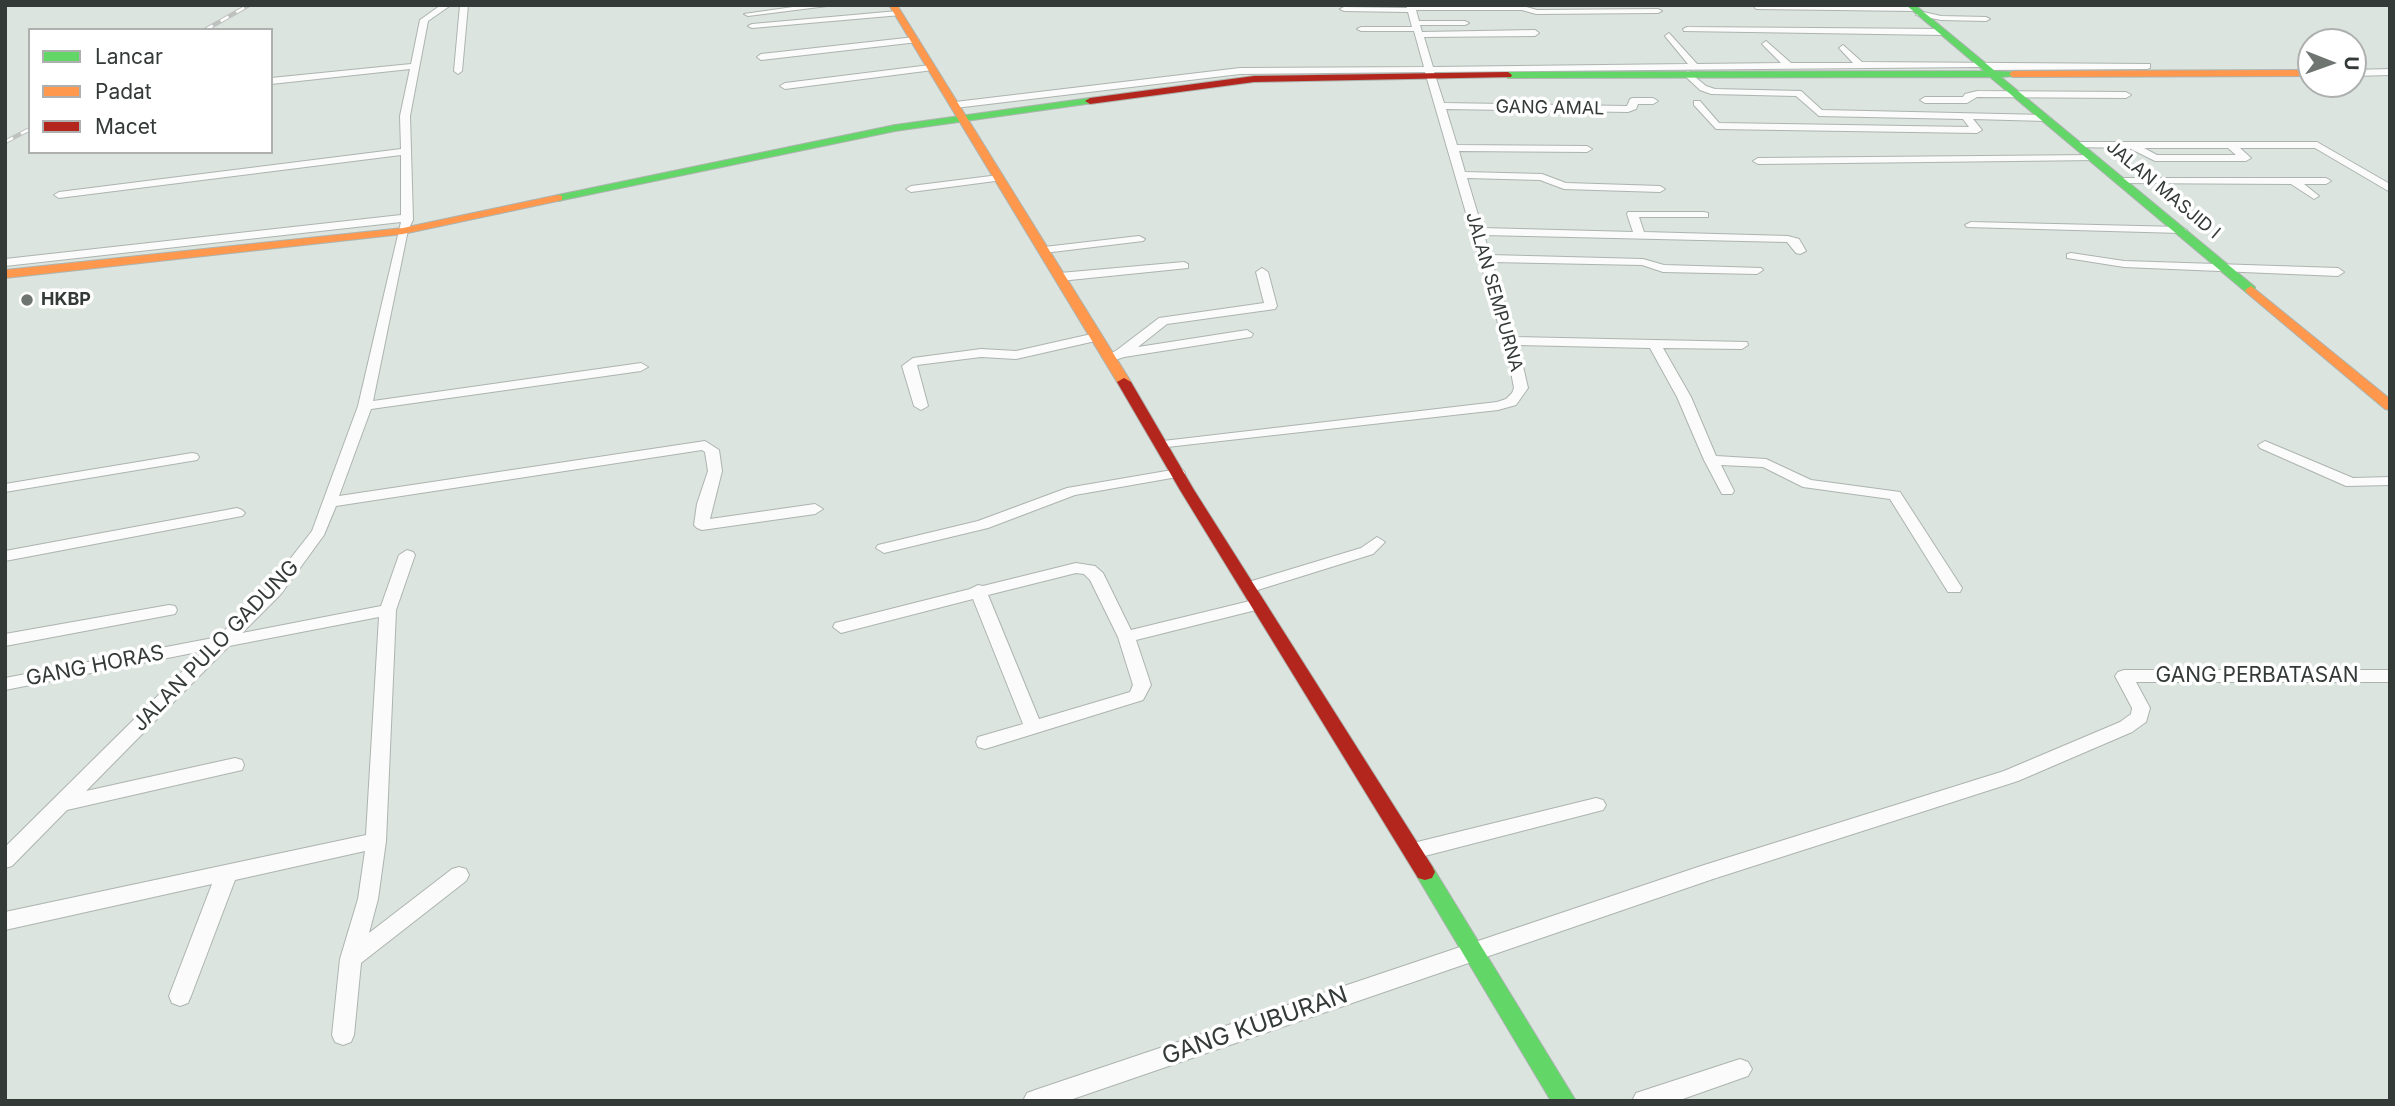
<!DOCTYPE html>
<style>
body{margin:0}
#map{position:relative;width:2395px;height:1106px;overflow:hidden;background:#dce4df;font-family:Inter,sans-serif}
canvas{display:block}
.frame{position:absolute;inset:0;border:7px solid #343a37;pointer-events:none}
.legend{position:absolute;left:28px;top:28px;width:245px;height:126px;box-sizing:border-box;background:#fff;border:2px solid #aeb0af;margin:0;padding:9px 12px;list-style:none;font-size:21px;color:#343a37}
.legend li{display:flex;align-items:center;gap:14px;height:35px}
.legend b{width:35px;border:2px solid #aeb0af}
.north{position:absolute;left:2297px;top:28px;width:70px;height:70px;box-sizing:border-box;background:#fff;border:2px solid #aeb0af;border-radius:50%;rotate:91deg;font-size:19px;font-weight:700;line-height:28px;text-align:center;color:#343a37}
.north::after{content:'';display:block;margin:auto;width:24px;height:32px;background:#6f7672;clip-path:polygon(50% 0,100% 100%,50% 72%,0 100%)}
</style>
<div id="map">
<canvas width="2395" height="1106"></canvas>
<div class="frame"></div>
<ul class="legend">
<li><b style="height:9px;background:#63d668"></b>Lancar</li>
<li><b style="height:9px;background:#ff974d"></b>Padat</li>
<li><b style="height:9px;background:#b3261e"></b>Macet</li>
</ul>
<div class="north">U</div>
</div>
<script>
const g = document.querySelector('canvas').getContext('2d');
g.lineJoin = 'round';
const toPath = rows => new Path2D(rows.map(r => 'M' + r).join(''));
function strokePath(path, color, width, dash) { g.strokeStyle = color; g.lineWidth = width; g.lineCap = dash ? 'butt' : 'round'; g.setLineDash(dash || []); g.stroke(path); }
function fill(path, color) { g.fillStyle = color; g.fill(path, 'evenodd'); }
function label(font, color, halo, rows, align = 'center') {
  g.font = font + ' Inter,sans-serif'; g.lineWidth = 7; g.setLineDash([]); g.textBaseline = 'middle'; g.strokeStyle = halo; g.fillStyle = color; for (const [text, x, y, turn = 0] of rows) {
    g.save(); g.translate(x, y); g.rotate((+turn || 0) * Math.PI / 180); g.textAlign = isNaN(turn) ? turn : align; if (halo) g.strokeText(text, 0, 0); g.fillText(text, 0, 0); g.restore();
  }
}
const street = toPath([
 [441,5,451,5,428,21,410,116,413,220,408,230,373,401,641,363,648,367,641,371,371,409,339,496,705,441,719,450,722,471,710,519,815,504,823,509,815,514,702,530,697,528,694,525,697,504,708,471,705,452,702,450,336,506,324,535,281,594,242,633,381,606,399,555,407,550,413,552,415,555,396,610,386,841,378,899,369,933,452,869,459,867,466,869,469,875,466,881,361,963,354,1035,351,1042,343,1045,335,1042,332,1035,340,959,358,899,365,851,235,880,191,996,188,1003,180,1006,172,1003,169,996,212,884,5,930,5,912,366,835,379,617,229,646,86,791,235,758,242,760,244,765,242,770,67,810,12,866,5,868,5,847,203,651,5,690,5,678,218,637,269,586,312,531,358,406,401,222,5,266,5,259,401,215,401,155,59,198,54,195,59,192,401,149,400,116,410,69,271,84,271,78,411,64,420,20,441,5],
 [460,5,468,5,462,71,458,74,454,71,460,5],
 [807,5,835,5,748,16,744,14,807,5],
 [1406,5,1523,6,1537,10,1658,9,1662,11,1658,13,1536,14,1522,10,1416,10,1419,21,1465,21,1469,23,1465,25,1420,25,1422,32,1535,30,1539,33,1535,36,1424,37,1433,67,1688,64,1665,36,1669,33,1697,64,1781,63,1762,44,1766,41,1791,63,1853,63,1839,48,1843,45,1862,62,2150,64,2150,68,2147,69,1983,70,1979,67,1434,72,1444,103,1627,106,1630,99,1633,98,1653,98,1658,101,1653,104,1638,104,1636,109,1628,112,1446,109,1457,145,1587,146,1592,149,1587,152,1459,151,1465,172,1542,174,1566,183,1660,186,1665,189,1660,192,1564,189,1540,180,1467,178,1482,228,1633,232,1627,214,1628,212,1704,212,1708,213,1708,217,1639,217,1644,232,1788,236,1799,239,1806,251,1800,254,1796,253,1787,242,1484,235,1490,255,1643,259,1664,265,1761,268,1763,270,1757,274,1663,272,1642,265,1492,262,1515,337,1747,342,1748,345,1742,349,1663,348,1691,397,1716,456,1766,459,1811,480,1900,492,1962,588,1960,592,1948,592,1890,499,1803,487,1763,467,1721,465,1734,491,1732,494,1722,494,1704,460,1677,397,1650,348,1518,345,1528,388,1516,405,1498,410,1158,448,1156,445,1163,441,1497,402,1506,399,1512,393,1514,388,1509,361,1425,72,1240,74,955,108,950,105,955,102,1240,68,1424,67,1414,31,1361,31,1357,29,1361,27,1412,27,1408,12,1344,11,1340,9,1344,7,1407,8,1406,5],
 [1753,5,1914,7,1918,9,1914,11,1756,9,1753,5],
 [898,11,901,15,752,28,748,26,752,24,898,11],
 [1919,11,1941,16,1986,17,1990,19,1986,21,1941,20,1916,15,1919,11],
 [1687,27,1942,29,1946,32,1942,35,1684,31,1683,29,1687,27],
 [915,37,919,40,918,42,761,60,757,57,761,54,915,37],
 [930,65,933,66,933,70,785,89,780,86,785,83,930,65],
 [2390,69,2390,75,2353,76,2353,70,2390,69],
 [1688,71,1706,86,1715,89,1801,91,1822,110,2046,115,2051,118,2046,121,1973,119,1982,130,1977,133,1716,129,1694,105,1694,101,1700,101,1719,123,1969,127,1963,119,1819,116,1796,96,1711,94,1700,90,1685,76,1684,74,1688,71],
 [1977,91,2126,92,2131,95,2126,98,1977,97,1967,103,1925,103,1920,100,1925,97,1963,97,1965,94,1977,91],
 [2078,142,2317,142,2390,184,2390,192,2315,148,2240,148,2251,158,2246,161,2155,161,2129,148,2074,147,2074,143,2078,142],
 [2144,148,2228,148,2236,155,2157,155,2144,148],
 [2094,155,2099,158,2098,160,1758,164,1753,161,1758,158,2094,155],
 [999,175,1004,178,1003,180,911,192,906,189,911,186,999,175],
 [2121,178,2326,178,2331,181,2326,184,2304,184,2319,196,2314,199,2291,184,2117,183,2116,181,2121,178],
 [1971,222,2181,227,2187,230,2181,233,1967,227,1965,225,1971,222],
 [1139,236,1145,239,1143,241,1044,253,1038,250,1044,247,1139,236],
 [2071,253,2124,261,2338,268,2344,272,2338,276,2124,267,2067,258,2067,254,2071,253],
 [1184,262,1188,264,1188,268,1060,281,1054,277,1060,273,1184,262],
 [1262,268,1268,272,1277,306,1275,309,1167,324,1138,347,1247,330,1253,334,1251,337,1124,357,1109,362,1103,358,1117,350,1159,318,1264,303,1256,272,1262,268],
 [1096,333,1102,337,1100,340,1016,359,981,357,917,365,928,406,921,410,914,406,902,366,913,358,981,349,1016,351,1096,333],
 [2265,441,2353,478,2390,477,2390,485,2346,486,2260,448,2258,445,2265,441],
 [192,453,197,454,199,457,197,460,5,492,5,484,192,453],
 [1178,469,1183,470,1185,473,1183,476,1075,495,988,528,884,553,876,548,878,545,978,521,1067,488,1178,469],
 [237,508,242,510,245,513,242,516,5,561,5,551,237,508],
 [1377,537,1385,542,1373,554,1248,593,1240,588,1242,584,1361,548,1377,537],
 [1076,563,1095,566,1103,573,1131,630,1258,599,1266,604,1264,608,1136,640,1151,685,1143,700,985,749,978,747,976,742,978,737,1023,724,973,599,841,633,833,627,835,623,970,589,978,585,983,586,1076,563],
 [1076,573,1084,574,1090,580,1118,637,1133,685,1130,692,1039,719,988,595,1076,573],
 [169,605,175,606,177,610,175,614,5,646,5,634,169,605],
 [2124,670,2390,670,2390,682,2136,682,2150,708,2146,722,2132,732,2018,781,1713,879,1067,1101,1023,1101,1027,1093,1035,1090,1701,866,2004,771,2120,722,2131,714,2132,708,2115,676,2118,672,2124,670],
 [1596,798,1603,800,1606,805,1603,810,1413,859,1406,857,1403,851,1406,845,1413,843,1596,798],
 [1740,1059,1748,1062,1752,1069,1748,1076,1677,1101,1632,1101,1636,1093,1740,1059]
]);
const fast = toPath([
 [1906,5,1915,5,1995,71,2016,72,2016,76,2001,77,2255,287,2255,293,2247,293,1990,77,1508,78,1504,75,1508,72,1984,71,1906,5],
 [1090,98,1093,99,1093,103,895,131,558,201,553,198,558,195,895,125,1090,98],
 [1425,864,1432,866,1576,1101,1551,1101,1418,878,1415,872,1418,866,1425,864]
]);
const slow = toPath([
 [889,5,897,5,1131,382,1129,385,1124,386,1117,382,889,5],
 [2311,70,2311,76,2013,77,2009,74,2013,71,2311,70],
 [558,195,562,196,562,200,403,234,5,278,5,270,403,228,558,195],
 [2251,286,2390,399,2390,410,2385,409,2247,293,2245,290,2251,286]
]);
const jam = toPath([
 [1508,72,1512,75,1511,77,1254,82,1090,104,1085,101,1090,98,1254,76,1508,72],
 [1124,378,1131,382,1194,490,1432,866,1435,872,1432,878,1425,880,1418,878,1180,490,1117,382,1124,378]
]);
strokePath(street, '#adb4b0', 2);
strokePath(fast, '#adb4b0', 2);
strokePath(slow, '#adb4b0', 2);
strokePath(jam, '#adb4b0', 2);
fill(street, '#fafbfa');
fill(fast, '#63d668');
fill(slow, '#ff974d');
fill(jam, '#b3261e');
const rail = toPath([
 [205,30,249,5],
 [5,142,30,129]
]);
strokePath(rail, '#bfc1c0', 4.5);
strokePath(rail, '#fff', 2.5, [9]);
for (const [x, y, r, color] of [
 [27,300,7,"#6f7672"]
]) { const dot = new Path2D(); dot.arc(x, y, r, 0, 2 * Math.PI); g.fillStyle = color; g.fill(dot); strokePath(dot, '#fff', 2.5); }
label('18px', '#343a37', '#fff', [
 ["GANG AMAL",1550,108,1],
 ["JALAN MASJID I",2163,190,40],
 ["JALAN SEMPURNA",1494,292,74]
]);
label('bold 18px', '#343a37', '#fff', [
 ["HKBP",41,300]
], 'left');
label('21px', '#343a37', '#fff', [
 ["JALAN PULO GADUNG",216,646,-46],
 ["GANG HORAS",95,666,-11],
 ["GANG PERBATASAN",2257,676]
]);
label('24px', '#343a37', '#fff', [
 ["GANG KUBURAN",1255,1026,-19]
]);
</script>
